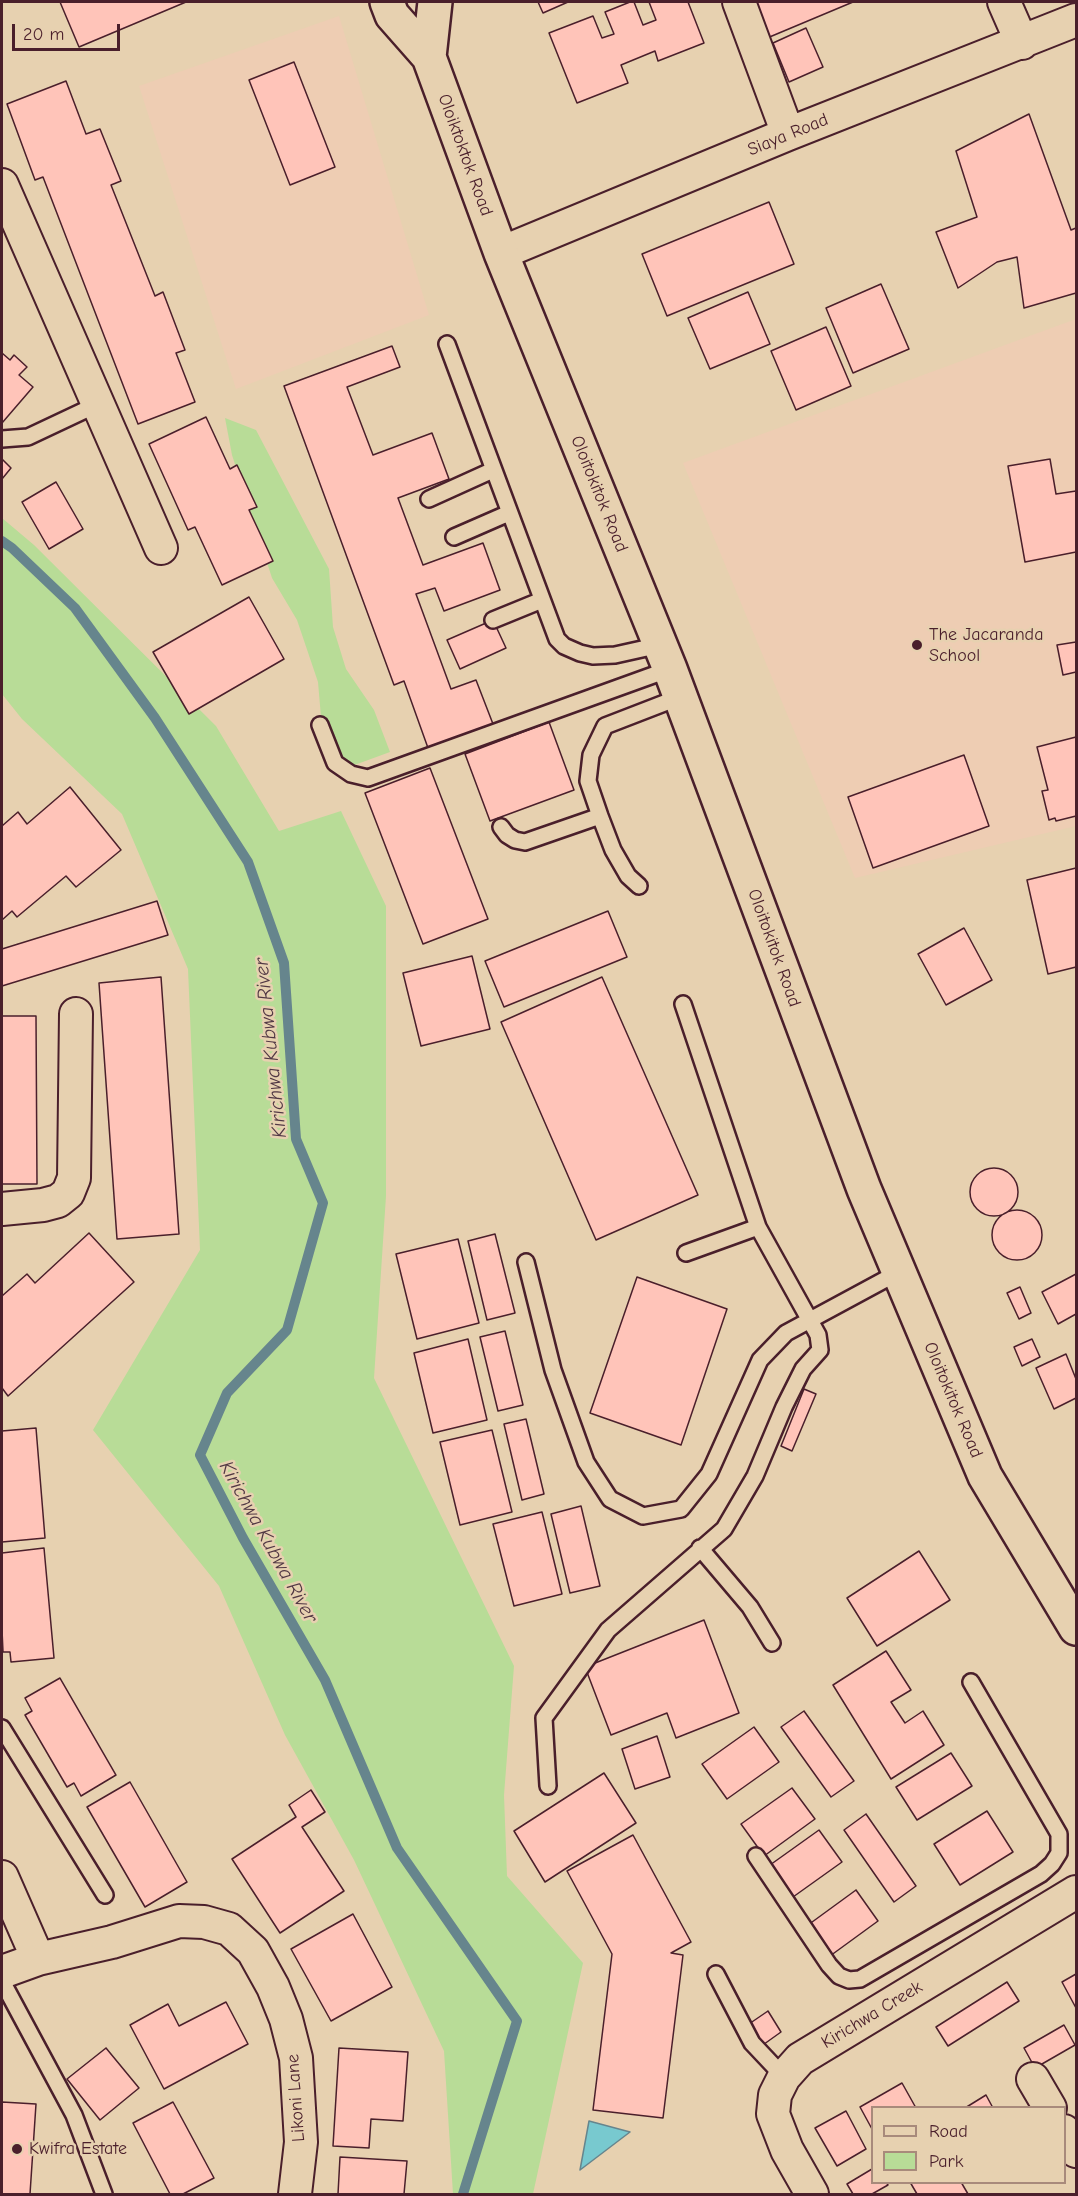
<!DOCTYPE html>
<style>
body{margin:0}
#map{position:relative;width:1078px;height:2196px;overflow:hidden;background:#e7d1b0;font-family:"Comic Neue",sans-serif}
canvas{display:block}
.frame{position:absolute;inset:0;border:3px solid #4a1f2b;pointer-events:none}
.legend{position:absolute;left:871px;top:2106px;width:195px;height:78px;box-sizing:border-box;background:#e7d1b0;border:2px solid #a88a7b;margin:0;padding:8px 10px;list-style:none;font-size:18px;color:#4a1f2b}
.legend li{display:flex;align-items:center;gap:12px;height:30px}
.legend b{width:30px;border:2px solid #a88a7b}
.scale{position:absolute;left:12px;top:24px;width:108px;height:27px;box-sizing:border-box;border:3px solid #4a1f2b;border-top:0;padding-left:8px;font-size:18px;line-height:21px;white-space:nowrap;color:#4a1f2b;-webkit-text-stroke:4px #e7d1b0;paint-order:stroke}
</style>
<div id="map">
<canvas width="1078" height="2196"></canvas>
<div class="frame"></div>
<ul class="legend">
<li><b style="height:8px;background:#e7d1b0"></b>Road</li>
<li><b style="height:16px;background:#b8dc97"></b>Park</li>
</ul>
<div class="scale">20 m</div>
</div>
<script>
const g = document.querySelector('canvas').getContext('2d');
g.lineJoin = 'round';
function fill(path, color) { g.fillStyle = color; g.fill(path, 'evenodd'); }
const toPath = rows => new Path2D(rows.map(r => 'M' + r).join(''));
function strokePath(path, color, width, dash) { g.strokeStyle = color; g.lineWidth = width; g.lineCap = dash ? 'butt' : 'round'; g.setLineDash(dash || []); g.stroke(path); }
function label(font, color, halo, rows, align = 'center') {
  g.font = font + ' "Comic Neue",sans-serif'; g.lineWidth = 5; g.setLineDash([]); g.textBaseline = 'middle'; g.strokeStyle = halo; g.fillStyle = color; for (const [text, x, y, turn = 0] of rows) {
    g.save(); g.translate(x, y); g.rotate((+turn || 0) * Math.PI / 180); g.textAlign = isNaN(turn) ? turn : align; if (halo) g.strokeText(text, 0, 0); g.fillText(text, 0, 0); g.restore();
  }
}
fill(toPath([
 [339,16,429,315,236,389,139,86],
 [1076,319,1076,826,855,878,683,463]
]), '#eecdb3');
fill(toPath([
 [225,418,256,430,329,569,333,627,346,669,374,710,390,752,349,767,323,740,318,682,297,620,272,578,232,455],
 [2,518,34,545,216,726,279,831,341,811,386,906,386,1196,374,1378,514,1666,504,1795,507,1876,583,1963,533,2194,453,2194,444,2051,354,1860,285,1735,219,1586,93,1430,200,1250,188,969,122,814,22,719,2,694]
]), '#b8dc97');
const water = toPath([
 [589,2121,630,2132,580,2170,589,2121]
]);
fill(water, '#78c9cf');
strokePath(water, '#66858d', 1.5);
strokePath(toPath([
 [2,541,12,548,75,608,155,718,248,862,284,963,296,1139,323,1203,287,1330,227,1393,200,1455,243,1538,325,1680,397,1848,517,2021,463,2194]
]), '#66858d', 10);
const building = toPath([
 [60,2,186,2,79,47,60,2],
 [538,2,568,2,543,13,538,2],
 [630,2,634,2,643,25,656,20,649,2,688,2,704,43,658,61,655,51,621,65,628,83,577,103,549,33,593,16,602,38,614,34,605,12,630,2],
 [744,2,853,2,760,41,744,2],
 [806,28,823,67,789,82,773,43,806,28],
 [294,62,335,167,290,185,249,80,294,62],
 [66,81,86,134,100,129,121,181,111,185,155,296,163,292,185,350,176,353,195,402,138,424,43,177,35,180,7,104,66,81],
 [1029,114,1071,230,1076,228,1076,293,1024,308,1017,257,997,262,958,288,936,232,977,217,956,151,1029,114],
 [769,202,794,264,667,316,642,254,769,202],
 [881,284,909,349,853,373,826,308,881,284],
 [748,292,770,344,710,369,688,318,748,292],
 [826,327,851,386,796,410,771,351,826,327],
 [392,346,400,367,347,387,373,455,432,433,449,479,398,498,423,565,483,543,500,590,444,611,435,588,416,594,451,689,476,680,493,724,428,748,404,681,394,685,284,386,392,346],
 [2,353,10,360,14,355,27,367,19,375,33,387,2,423,2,353],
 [206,417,230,469,237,465,257,507,249,510,273,561,222,585,195,527,188,530,149,444,206,417],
 [2,459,11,468,2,479,2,459],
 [1050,459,1056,494,1076,491,1076,552,1025,562,1008,466,1050,459],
 [56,482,83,529,49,549,22,502,56,482],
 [249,597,284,659,189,714,153,652,249,597],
 [493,620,506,648,460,669,447,640,493,620],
 [1076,642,1076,672,1063,675,1057,645,1076,642],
 [549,722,574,790,490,821,465,754,549,722],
 [1076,737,1076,816,1056,821,1055,818,1049,820,1042,791,1048,790,1037,747,1076,737],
 [964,755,989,826,873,868,848,797,964,755],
 [430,768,488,919,423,944,365,793,430,768],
 [70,787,121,850,76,887,66,876,17,917,12,911,2,920,2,826,18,812,27,824,70,787],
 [1076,868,1076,967,1048,974,1027,880,1076,868],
 [157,901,168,935,2,986,2,949,157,901],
 [608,911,627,957,504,1007,485,961,608,911],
 [964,928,992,980,946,1005,918,954,964,928],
 [472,956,490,1029,421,1046,403,973,472,956],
 [161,977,179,1234,117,1239,99,983,161,977],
 [602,977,698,1195,596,1240,501,1022,602,977],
 [2,1016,36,1016,37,1184,2,1184,2,1016],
 '970 1192a24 24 0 1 1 48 0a24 24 0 1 1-48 0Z',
 '992 1235a25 25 0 1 1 50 0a25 25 0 1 1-50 0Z',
 [89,1233,134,1282,8,1396,2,1388,2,1296,27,1274,35,1283,89,1233],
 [495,1234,515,1313,487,1320,468,1241,495,1234],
 [458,1239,479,1323,417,1339,396,1254,458,1239],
 [1076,1274,1076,1314,1058,1324,1042,1292,1076,1274],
 [637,1277,727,1309,681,1445,590,1413,637,1277],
 [1020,1287,1031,1313,1019,1319,1007,1293,1020,1287],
 [505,1331,523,1405,498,1411,480,1337,505,1331],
 [468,1339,487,1420,433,1433,414,1353,468,1339],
 [1032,1339,1040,1357,1022,1366,1014,1347,1032,1339],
 [1066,1354,1076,1379,1076,1398,1054,1409,1036,1368,1066,1354],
 [804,1389,816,1394,792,1451,781,1446,804,1389],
 [526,1419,544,1494,522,1500,504,1424,526,1419],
 [36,1428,45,1538,2,1542,2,1431,36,1428],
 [492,1430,512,1512,460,1525,440,1442,492,1430],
 [581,1506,600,1586,570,1593,551,1514,581,1506],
 [542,1512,562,1594,514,1606,493,1524,542,1512],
 [44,1548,54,1658,11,1662,10,1652,3,1652,2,1630,2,1553,44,1548],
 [919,1551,950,1600,877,1646,847,1598,919,1551],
 [704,1620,739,1713,676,1738,667,1713,611,1735,585,1667,704,1620],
 [886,1651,911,1690,891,1702,905,1723,923,1711,944,1745,891,1779,833,1685,886,1651],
 [60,1678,116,1775,81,1796,74,1783,67,1787,25,1715,32,1711,25,1698,60,1678],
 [804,1711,854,1781,831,1797,781,1727,804,1711],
 [754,1727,779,1762,727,1799,702,1764,754,1727],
 [657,1736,670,1777,635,1789,622,1749,657,1736],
 [951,1753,972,1786,917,1820,896,1787,951,1753],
 [604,1773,636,1823,545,1882,514,1831,604,1773],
 [130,1782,187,1882,145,1907,87,1807,130,1782],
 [792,1788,815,1819,764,1856,741,1824,792,1788],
 [311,1790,325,1812,302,1827,344,1891,280,1933,232,1859,296,1817,289,1805,311,1790],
 [987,1811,1013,1852,960,1885,934,1844,987,1811],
 [866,1814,916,1886,894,1902,844,1830,866,1814],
 [819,1830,842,1862,793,1897,770,1865,819,1830],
 [633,1835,691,1942,671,1953,683,1955,663,2118,593,2110,612,1954,567,1871,633,1835],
 [856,1890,878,1921,830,1956,808,1925,856,1890],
 [353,1914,392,1987,331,2021,291,1949,353,1914],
 [1076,1974,1076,2008,1062,1982,1076,1974],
 [1007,1982,1019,2001,948,2046,936,2027,1007,1982],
 [226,2002,248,2044,164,2089,130,2025,168,2004,179,2026,226,2002],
 [768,2011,781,2032,760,2047,746,2026,768,2011],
 [1064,2025,1075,2045,1035,2068,1024,2048,1064,2025],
 [106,2048,139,2088,100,2120,67,2079,106,2048],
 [339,2048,408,2052,403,2121,371,2119,369,2148,333,2146,339,2048],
 [902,2083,916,2108,872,2108,872,2129,860,2107,902,2083],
 [986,2095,993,2108,965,2108,986,2095],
 [2,2102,36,2104,30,2194,2,2194,2,2102],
 [173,2102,214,2178,183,2194,170,2194,133,2123,173,2102],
 [846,2111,866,2149,837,2166,815,2128,846,2111],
 [340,2157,407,2161,404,2194,338,2194,340,2157],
 [872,2169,872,2182,886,2182,888,2185,872,2194,853,2194,847,2184,872,2169],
 [910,2182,961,2182,968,2194,917,2194,910,2182]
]);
fill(building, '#ffc4b9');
strokePath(building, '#4a1f2b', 1.5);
const service = toPath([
 [447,344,557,639,564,646,580,653,593,656,615,655,660,645],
 [2,439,28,437,98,404],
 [429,499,493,470],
 [454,537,509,513],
 [493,620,542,600],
 [320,725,335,763,351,774,368,778,670,669],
 [501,827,507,835,515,840,525,842,600,816],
 [639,886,628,876,613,850,600,816,588,781,591,755,605,726,680,697],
 [686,1253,758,1227],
 [526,1262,553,1370,586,1462,610,1499,643,1516,681,1509,709,1474,760,1360,786,1333,899,1272],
 [700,1548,750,1607,772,1643],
 [2,1728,105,1895],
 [548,1786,544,1718,608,1630,724,1529,755,1476,784,1407,803,1369,820,1350,818,1335,758,1227,683,1004],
 [756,1856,829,1965,839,1976,849,1980,860,1979,1041,1874,1052,1864,1059,1853,1059,1834,971,1682],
 [716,1974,752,2043,784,2077],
 [2,1981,74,2115,104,2194]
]);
const minor = toPath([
 [739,2,788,134],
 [1004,2,1022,43],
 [2,185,161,548],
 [501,253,788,134,1076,20],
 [2,1209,43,1205,58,1201,68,1193,74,1178,76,1014],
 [2,1877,38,1959],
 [2,1972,38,1959,112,1942,179,1921,204,1922,229,1929,253,1951,273,1987,286,2019,296,2058,301,2142,295,2194],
 [1033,2079,1050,2108],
 [1064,2131,1076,2151],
 [812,2194,787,2150,773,2114,775,2095,784,2077,800,2059,1076,1892]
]);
const secondary = toPath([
 [387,2,392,15,429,57,501,253,670,669,864,1189,985,1476,1076,1628],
 [429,57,435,2]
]);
strokePath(service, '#4a1f2b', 20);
strokePath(minor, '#4a1f2b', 36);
strokePath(secondary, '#4a1f2b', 38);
strokePath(service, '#e7d1b0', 15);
strokePath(minor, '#e7d1b0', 32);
strokePath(secondary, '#e7d1b0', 33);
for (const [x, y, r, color] of [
 [917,645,6,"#4a1f2b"],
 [17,2149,6,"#4a1f2b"]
]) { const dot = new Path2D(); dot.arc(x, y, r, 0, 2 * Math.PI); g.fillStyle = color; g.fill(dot); strokePath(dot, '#e7d1b0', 2); }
label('18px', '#4a1f2b', '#e7d1b0', [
 ["Siaya Road",788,135,-22],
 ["Oloiktoktok Road",465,155,70],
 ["Oloitokitok Road",599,494,68],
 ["Oloitokitok Road",774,948,70],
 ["Oloitokitok Road",953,1400,67],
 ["Kirichwa Creek",872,2015,-31],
 ["Likoni Lane",296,2098,-94]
]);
label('18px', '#4a1f2b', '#e7d1b0', [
 ["The Jacaranda",929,635],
 ["School",929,656],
 ["Kwifra Estate",29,2149]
], 'left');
label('italic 20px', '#513844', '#e7d1b0', [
 ["Kirichwa Kubwa River",271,1048,-96],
 ["Kirichwa Kubwa River",268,1542,61]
]);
</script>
